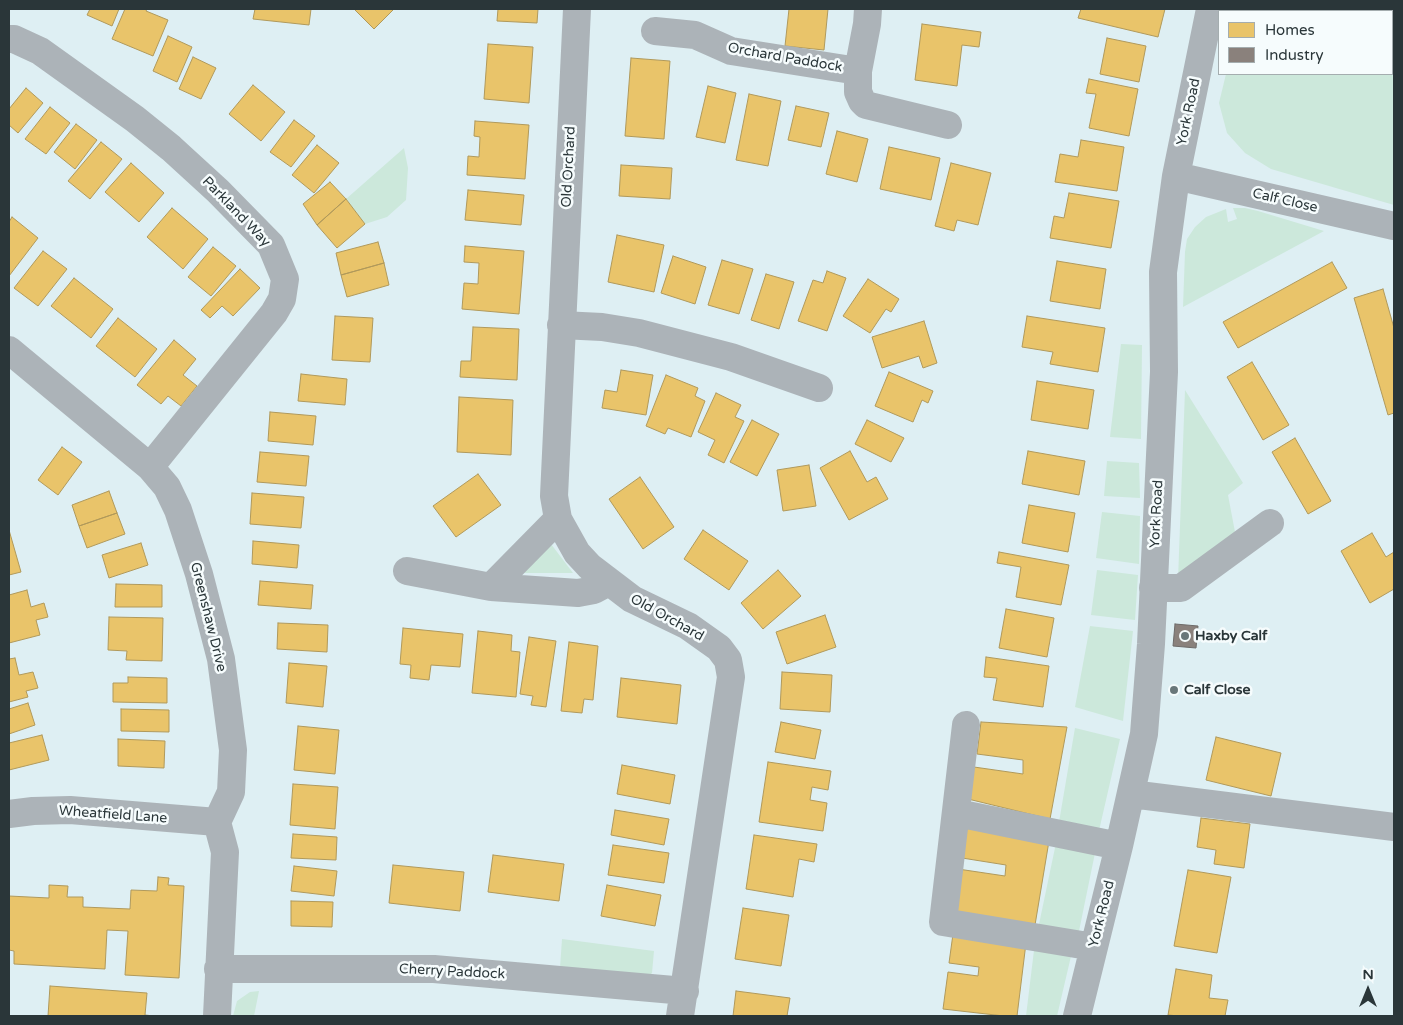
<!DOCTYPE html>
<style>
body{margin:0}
#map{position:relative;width:1403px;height:1025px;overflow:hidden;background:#deeff3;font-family:"Varela Round",sans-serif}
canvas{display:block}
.frame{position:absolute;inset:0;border:10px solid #2a3639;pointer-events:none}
.legend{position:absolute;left:1218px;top:10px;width:175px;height:65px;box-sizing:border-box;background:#f6fcfd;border:1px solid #a4adaf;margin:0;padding:6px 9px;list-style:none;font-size:15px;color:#2a3639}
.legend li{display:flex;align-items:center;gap:10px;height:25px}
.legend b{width:25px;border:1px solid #a4adaf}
.north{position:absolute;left:1343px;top:965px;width:50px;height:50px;-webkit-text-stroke:4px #f6fcfd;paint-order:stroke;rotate:0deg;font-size:14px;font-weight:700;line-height:20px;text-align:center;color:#2a3639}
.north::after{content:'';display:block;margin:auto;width:18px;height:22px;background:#2a3639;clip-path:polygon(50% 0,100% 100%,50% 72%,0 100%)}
</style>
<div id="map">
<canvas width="1403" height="1025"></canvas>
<div class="frame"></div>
<ul class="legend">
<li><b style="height:14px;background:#e9c46a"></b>Homes</li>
<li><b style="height:14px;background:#8a817c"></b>Industry</li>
</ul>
<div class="north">N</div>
</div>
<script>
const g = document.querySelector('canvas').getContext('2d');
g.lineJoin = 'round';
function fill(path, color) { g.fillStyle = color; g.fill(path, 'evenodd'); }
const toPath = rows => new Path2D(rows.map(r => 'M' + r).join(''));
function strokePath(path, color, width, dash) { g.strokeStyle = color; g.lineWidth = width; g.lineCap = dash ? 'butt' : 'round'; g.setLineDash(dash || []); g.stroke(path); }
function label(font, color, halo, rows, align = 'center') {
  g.font = font + ' "Varela Round",sans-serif'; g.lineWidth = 5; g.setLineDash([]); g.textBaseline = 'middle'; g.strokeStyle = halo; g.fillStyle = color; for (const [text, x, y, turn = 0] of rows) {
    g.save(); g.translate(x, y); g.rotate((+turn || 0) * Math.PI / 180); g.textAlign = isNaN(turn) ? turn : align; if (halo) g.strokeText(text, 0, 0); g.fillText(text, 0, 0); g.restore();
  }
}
fill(toPath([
 [1243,9,1394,9,1394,205,1271,169,1245,153,1227,133,1219,103,1226,74,1392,74,1392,11,1242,11],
 [404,148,408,168,406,200,387,217,365,224,346,199],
 [1233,208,1245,208,1258,211,1324,231,1183,307,1185,252,1187,239,1195,227,1206,217,1226,209,1228,222,1237,219],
 [1121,344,1142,345,1141,439,1110,437],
 [1185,390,1243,483,1228,495,1235,532,1178,580],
 [1107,461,1139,463,1140,498,1104,496],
 [1102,512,1140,516,1139,564,1096,558],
 [551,544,573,573,522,573],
 [1097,570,1138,575,1135,620,1091,615],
 [1090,626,1133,631,1123,721,1075,707],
 [1075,728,1120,739,1098,835,1058,828],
 [1056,843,1095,853,1078,936,1038,929],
 [562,939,654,951,652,973,647,978,560,968],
 [1035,942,1072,952,1057,1016,1026,1016],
 [259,991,254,1016,233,1016,237,1001,250,992]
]), '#cce8db');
const homes = toPath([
 [90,9,119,9,112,26,87,15,90,9],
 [125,9,147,9,146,11,168,20,153,56,112,39,125,9],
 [255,9,311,9,309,25,253,19,255,9],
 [354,9,394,9,374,29,354,9],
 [498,9,538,9,537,23,497,21,498,9],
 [789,9,828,9,824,50,785,46,789,9],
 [1081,9,1165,9,1158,37,1078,18,1081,9],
 [922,24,981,32,979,47,962,45,957,86,915,80,922,24],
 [168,36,192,47,177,82,153,71,168,36],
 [1107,38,1146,46,1139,82,1100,74,1107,38],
 [488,44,533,47,529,103,484,99,488,44],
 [193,57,216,68,201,99,179,89,193,57],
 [631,58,670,61,664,139,625,136,631,58],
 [1089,79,1138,89,1129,136,1089,128,1096,94,1086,93,1089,79],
 [253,85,285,112,261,141,229,114,253,85],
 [708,86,736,93,725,143,696,137,708,86],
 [26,88,43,103,18,133,9,125,9,109,26,88],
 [749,94,781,101,768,166,736,160,749,94],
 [796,106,829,113,821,147,788,140,796,106],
 [50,107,70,123,46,154,25,139,50,107],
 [294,120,315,136,291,167,270,152,294,120],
 [475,121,529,125,525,179,467,175,468,156,479,157,480,137,474,136,475,121],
 [76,124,97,140,75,169,54,152,76,124],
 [837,131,868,139,857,182,826,174,837,131],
 [1081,140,1124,147,1117,191,1055,182,1060,154,1078,157,1081,140],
 [101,142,122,159,90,199,68,181,101,142],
 [317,145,339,163,314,193,292,175,317,145],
 [889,147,940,158,931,200,880,189,889,147],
 [131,163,164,193,139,222,105,192,131,163],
 [951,163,991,173,978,225,957,220,954,231,935,226,951,163],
 [621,165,672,168,670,199,619,196,621,165],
 [330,182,346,199,317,225,303,204,330,182],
 [468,190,524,195,521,225,465,220,468,190],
 [1069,193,1119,201,1111,248,1050,238,1054,216,1064,218,1069,193],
 [346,199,365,224,337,248,317,225,346,199],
 [172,208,208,239,183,269,147,237,172,208],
 [12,217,38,238,9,276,9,222,12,217],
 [617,235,664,245,654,292,608,282,617,235],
 [378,242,384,263,341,275,336,253,378,242],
 [465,246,524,251,519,314,462,309,464,283,478,284,479,263,464,262,465,246],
 [213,247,236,266,211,296,188,277,213,247],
 [43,251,67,269,38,306,14,288,43,251],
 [673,256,706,267,695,304,661,293,673,256],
 [722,260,753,269,739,314,708,305,722,260],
 [1057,261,1106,269,1100,309,1050,301,1057,261],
 [1332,262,1347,288,1238,348,1223,322,1332,262],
 [384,263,389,285,347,297,341,275,384,263],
 [240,269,260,288,233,316,222,306,210,318,201,310,240,269],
 [827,271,846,278,827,331,798,321,813,280,823,283,827,271],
 [766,274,794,282,779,329,751,320,766,274],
 [74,278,113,309,91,338,51,306,74,278],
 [868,279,899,299,891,312,886,309,870,333,843,316,868,279],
 [1383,289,1394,328,1394,413,1388,415,1354,298,1383,289],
 [335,316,373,318,370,362,332,360,335,316],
 [1027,316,1105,328,1098,372,1050,364,1053,352,1022,347,1027,316],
 [118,318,157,349,135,377,96,346,118,318],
 [924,321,937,363,923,368,919,356,882,368,872,337,924,321],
 [473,327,519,329,517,380,460,377,461,361,471,361,473,327],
 [174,340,196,359,183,375,197,386,181,406,168,396,161,404,137,385,174,340],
 [1252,362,1289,425,1263,440,1227,377,1252,362],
 [621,370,653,375,646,415,602,408,605,390,617,392,621,370],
 [889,372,933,391,928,403,922,400,913,422,875,406,889,372],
 [301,374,347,379,345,405,298,401,301,374],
 [666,375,698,388,695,396,705,401,691,437,668,428,665,434,646,426,666,375],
 [1037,381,1094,390,1088,429,1031,420,1037,381],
 [716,393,741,405,735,417,744,421,724,463,708,455,715,440,698,432,716,393],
 [459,397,513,400,511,455,457,452,459,397],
 [270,412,316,416,313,445,268,441,270,412],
 [752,420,779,434,757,476,730,462,752,420],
 [867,420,904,438,891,462,855,444,867,420],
 [1295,438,1331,501,1308,514,1272,452,1295,438],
 [62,447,82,462,58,495,38,480,62,447],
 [850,451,867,482,876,477,888,499,849,520,820,468,850,451],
 [1028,451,1085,461,1079,495,1022,484,1028,451],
 [260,452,309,456,306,486,257,482,260,452],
 [809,465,816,506,783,511,777,470,809,465],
 [478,474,501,505,456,537,433,506,478,474],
 [640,477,674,527,643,549,609,499,640,477],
 [109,491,117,513,79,526,72,505,109,491],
 [252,493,304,497,301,528,250,524,252,493],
 [1029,505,1075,513,1068,552,1022,543,1029,505],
 [117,513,125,534,87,548,79,526,117,513],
 [9,530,21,572,9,575,9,530],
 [703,530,748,561,729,590,684,559,703,530],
 [1372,533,1386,557,1394,552,1394,589,1370,603,1341,551,1372,533],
 [253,541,299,545,297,568,252,564,253,541],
 [141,543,148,565,109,578,102,555,141,543],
 [999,552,1069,565,1061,605,1016,597,1021,567,997,563,999,552],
 [778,570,801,596,763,629,741,603,778,570],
 [260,581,313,585,311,609,258,605,260,581],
 [116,584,162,585,162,607,115,607,116,584],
 [27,590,31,607,44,603,48,617,36,620,40,635,9,643,9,595,27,590],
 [1006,609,1054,618,1047,657,999,648,1006,609],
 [825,615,836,647,787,664,776,632,825,615],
 [109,617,163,618,162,661,126,660,127,651,108,650,109,617],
 [278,623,328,625,327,652,277,649,278,623],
 [403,628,463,634,460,667,431,665,429,680,410,678,411,665,400,664,403,628],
 [478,631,512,635,511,651,520,652,516,697,472,693,478,631],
 [529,637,556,641,546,707,531,705,533,696,520,694,529,637],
 [569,642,598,646,593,700,584,699,582,713,561,711,569,642],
 [986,657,1049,666,1043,707,993,700,997,678,984,677,986,657],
 [15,658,19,675,33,672,38,688,26,691,28,697,9,702,9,659,15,658],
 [289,663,327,666,323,707,286,703,289,663],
 [782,672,832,675,830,712,780,709,782,672],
 [128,677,167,678,167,703,113,702,113,683,128,683,128,677],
 [621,678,681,685,677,724,617,717,621,678],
 [28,703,35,725,9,734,9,709,28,703],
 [121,709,169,710,169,732,121,731,121,709],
 [781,722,821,730,815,759,775,752,781,722],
 [981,722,1067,727,1050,819,968,799,974,767,1023,774,1023,760,977,754,981,722],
 [298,726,339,730,335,774,294,770,298,726],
 [42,735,49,760,9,770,9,743,42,735],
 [1216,737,1281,753,1271,796,1206,780,1216,737],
 [118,739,165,741,164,768,118,766,118,739],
 [768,762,831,771,828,790,812,787,810,800,827,803,823,831,759,822,768,762],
 [622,765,675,775,670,804,617,794,622,765],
 [293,784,338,787,335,829,290,825,293,784],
 [615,810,669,819,664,845,611,835,615,810],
 [1201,818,1250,824,1244,868,1214,864,1216,850,1197,847,1201,818],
 [967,828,1049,841,1035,925,951,911,958,869,1005,876,1006,865,962,858,967,828],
 [293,834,337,837,336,860,291,858,293,834],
 [754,835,817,844,814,862,799,859,793,897,746,889,754,835],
 [613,845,669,853,664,883,608,875,613,845],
 [493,855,564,864,559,901,488,892,493,855],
 [393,865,464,872,460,911,389,903,393,865],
 [294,866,337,871,334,896,291,891,294,866],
 [1188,870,1231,877,1217,953,1174,946,1188,870],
 [158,877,169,878,168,885,184,886,179,978,125,975,128,931,107,930,105,969,14,964,14,951,9,950,9,896,49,898,49,885,68,886,67,897,83,897,83,907,130,909,131,890,157,891,158,877],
 [607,885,661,895,655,926,601,916,607,885],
 [291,901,333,902,332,927,291,926,291,901],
 [743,908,789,915,781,966,735,959,743,908],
 [953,934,1026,943,1017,1016,1004,1016,943,1009,948,972,978,976,979,967,949,963,953,934],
 [1176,969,1212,975,1209,998,1228,1000,1225,1016,1179,1016,1168,1015,1176,969],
 [50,986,147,993,145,1015,154,1016,48,1016,50,986],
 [736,991,790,998,787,1016,733,1016,736,991]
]);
fill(homes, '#e9c46a');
strokePath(homes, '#b0995b', 1);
const industry = toPath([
 [1175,624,1198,626,1196,648,1173,646,1175,624]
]);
fill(industry, '#8a817c');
strokePath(industry, '#6d6a68', 1);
strokePath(toPath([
 [577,9,554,496,558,519,577,553,590,567,632,599,688,626,719,648,728,660,731,677,680,1016],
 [868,9,867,24,858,71,858,92,862,101,866,105,948,125],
 [655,31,695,35,731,51,858,71],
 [9,39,14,39,40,51,135,119,171,148,218,191,271,245,285,279,282,299,274,313,150,467],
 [1176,176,1394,226],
 [561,325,602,327,639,333,731,357,819,388],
 [9,350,150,467,167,487,178,510,199,574,221,659,233,750,231,792,217,822,225,852,217,1016],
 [407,571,491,587,578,593,594,590,609,582],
 [491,587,558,519],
 [1153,588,1181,588,1270,523],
 [966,725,943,922,1094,947],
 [1131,794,1394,827],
 [957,813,1119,846],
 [9,814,33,811,70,810,217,822],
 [218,969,434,969,685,991],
 [1077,1016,1119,846,1144,734,1151,644,1164,372,1163,272,1176,176,1210,9]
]), '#acb3b8', 28);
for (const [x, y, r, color] of [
 [1185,636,5,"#69777a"],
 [1174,690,5,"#69777a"]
]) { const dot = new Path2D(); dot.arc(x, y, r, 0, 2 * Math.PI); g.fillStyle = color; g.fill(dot); strokePath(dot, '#f6fcfd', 2); }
label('14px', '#2a3639', '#f6fcfd', [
 ["Orchard Paddock",785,58,10],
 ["York Road",1189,112,-78],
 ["Old Orchard",569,167,-87],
 ["Calf Close",1285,201,13],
 ["Parkland Way",236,212,46],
 ["York Road",1157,514,-87],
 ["Greenshaw Drive",208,617,76],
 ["Old Orchard",667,618,29],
 ["Wheatfield Lane",113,815,4],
 ["York Road",1102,914,-76],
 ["Cherry Paddock",452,972,3]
]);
label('bold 14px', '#2a3639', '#f6fcfd', [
 ["Haxby Calf",1195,636],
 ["Calf Close",1184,690]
], 'left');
</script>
